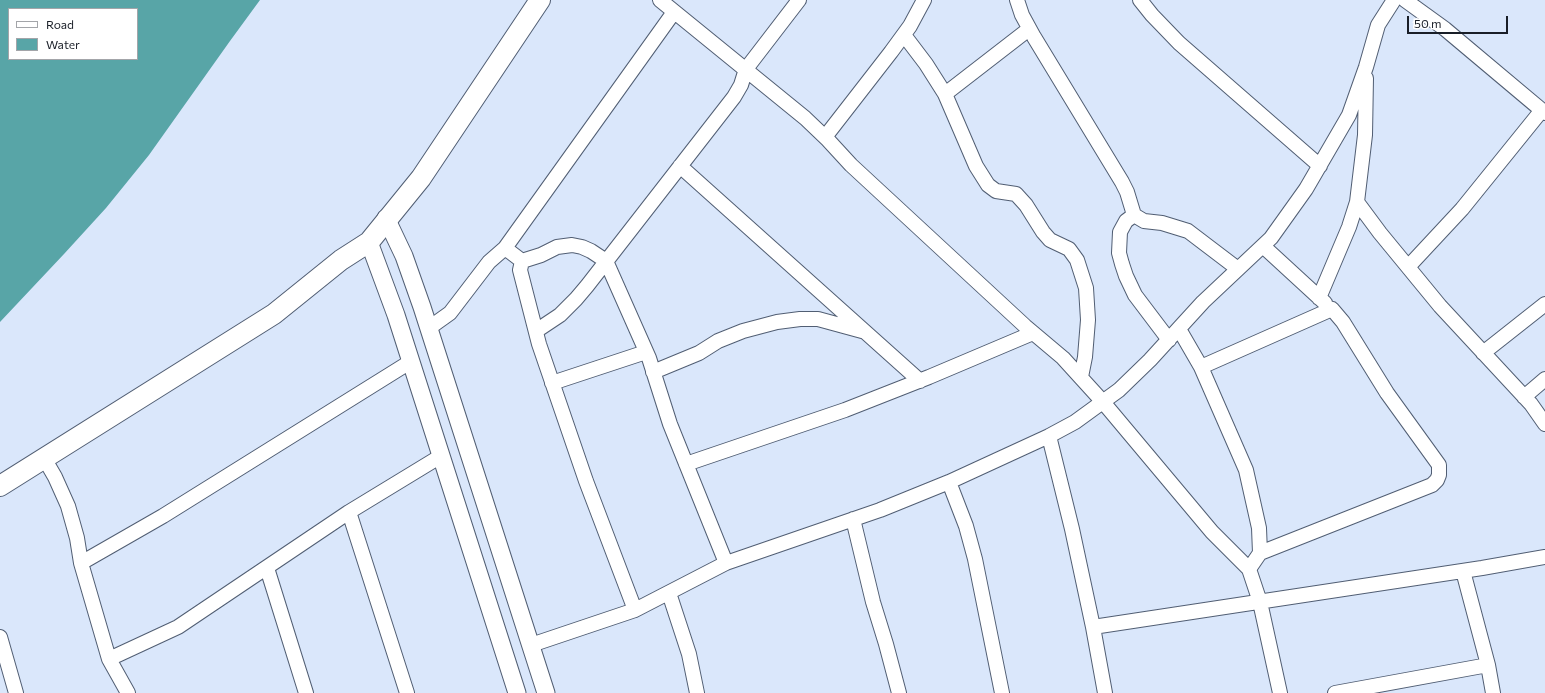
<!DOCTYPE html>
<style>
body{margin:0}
#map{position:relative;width:1545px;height:693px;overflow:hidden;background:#dae7fb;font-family:Commissioner,sans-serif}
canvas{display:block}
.legend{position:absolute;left:8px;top:8px;width:130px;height:52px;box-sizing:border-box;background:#fff;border:1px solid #a3a5a9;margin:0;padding:5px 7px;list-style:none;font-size:12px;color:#191e27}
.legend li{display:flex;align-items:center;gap:8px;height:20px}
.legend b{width:20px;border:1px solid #a3a5a9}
.scale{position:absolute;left:1407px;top:16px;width:101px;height:18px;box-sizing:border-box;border:2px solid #191e27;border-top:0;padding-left:5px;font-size:12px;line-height:14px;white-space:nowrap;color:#191e27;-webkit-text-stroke:3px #fff;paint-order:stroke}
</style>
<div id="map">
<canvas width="1545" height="693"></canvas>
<ul class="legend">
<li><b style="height:5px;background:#fff"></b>Road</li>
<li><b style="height:11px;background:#58a5a7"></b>Water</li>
</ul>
<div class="scale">50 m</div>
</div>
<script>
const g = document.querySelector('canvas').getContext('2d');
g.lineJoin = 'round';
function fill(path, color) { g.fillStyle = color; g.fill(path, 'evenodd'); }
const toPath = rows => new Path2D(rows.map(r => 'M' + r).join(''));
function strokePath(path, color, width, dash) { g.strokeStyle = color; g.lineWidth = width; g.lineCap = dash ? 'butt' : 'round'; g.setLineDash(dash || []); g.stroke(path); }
fill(toPath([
 [0,0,260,0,230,41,149,155,106,208,64,254,0,322],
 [9,9,137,9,137,59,9,59]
]), '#58a5a7');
const minor = toPath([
 [660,0,805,118,828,140,851,165,1025,326,1063,358,1103,402,1212,532,1249,569],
 [1017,0,1022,15,1034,37,1122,182,1127,192,1134,215,1144,221,1162,223,1188,231,1238,269],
 [1140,0,1152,15,1179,43,1320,166],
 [1405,0,1445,29,1545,113],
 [904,35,926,64,945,94,976,166,988,185,996,191,1016,194,1026,205,1043,232,1050,240,1069,249,1077,260,1086,288,1088,320,1085,357,1081,377],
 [945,94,1029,29],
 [825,137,891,52,910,26,924,0],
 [680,166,920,381],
 [1357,202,1380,233,1440,306,1531,404,1545,424],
 [1134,215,1126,221,1120,232,1119,253,1122,264,1126,276,1135,295,1169,340],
 [1263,246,1325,303],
 [505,248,522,261,541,255,557,247,572,245,582,247,591,251,606,261,649,358,670,424,726,563],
 [522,261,520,270,539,344,586,481,635,610],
 [1408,267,1462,209,1542,110],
 [1319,298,1349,227,1357,202,1365,135,1366,78],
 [429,328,450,313,489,262,505,248,674,12],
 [1179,329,1201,367,1246,470,1259,528,1260,553,1249,569,1260,602,1280,693],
 [536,331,560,315,576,299,587,286,734,97,741,85,746,69,799,0],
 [1483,353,1545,304],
 [1201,367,1332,309,1343,322,1387,393,1439,465,1439,475,1437,480,1432,485,1260,553],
 [653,372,699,353,718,341,743,331,777,322,800,319,818,319,862,331],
 [552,383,646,352],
 [1524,397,1545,379],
 [1049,436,1072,529,1093,627,1105,693],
 [44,458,55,477,68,506,77,538,81,563,109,659,128,693],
 [686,464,845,410,929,377,1033,333],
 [949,482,966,526,975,559,1002,693],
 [349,512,407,693],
 [853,519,873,602,886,644,899,693],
 [81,563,163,516,410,362],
 [267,568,306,693],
 [1463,571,1488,665,1493,693],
 [669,593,689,654,697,693],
 [1093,627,1482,568,1545,557],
 [0,637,16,693],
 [531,645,635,610,726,563,880,510,949,482,1049,436,1075,422,1119,390,1150,360,1203,302,1271,238,1306,189,1349,115,1366,67,1378,25,1394,0],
 [109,659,178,627,349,512,441,456],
 [1335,693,1488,665]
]);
const tertiary = toPath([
 [386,218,404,256,422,307,546,693],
 [369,242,396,315,517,693]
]);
const secondary = toPath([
 [0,486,274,314,341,260,369,242,421,178,540,0]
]);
strokePath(minor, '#515e73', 16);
strokePath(tertiary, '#515e73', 19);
strokePath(secondary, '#515e73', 22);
strokePath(minor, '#fff', 14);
strokePath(tertiary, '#fff', 17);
strokePath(secondary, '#fff', 20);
</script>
